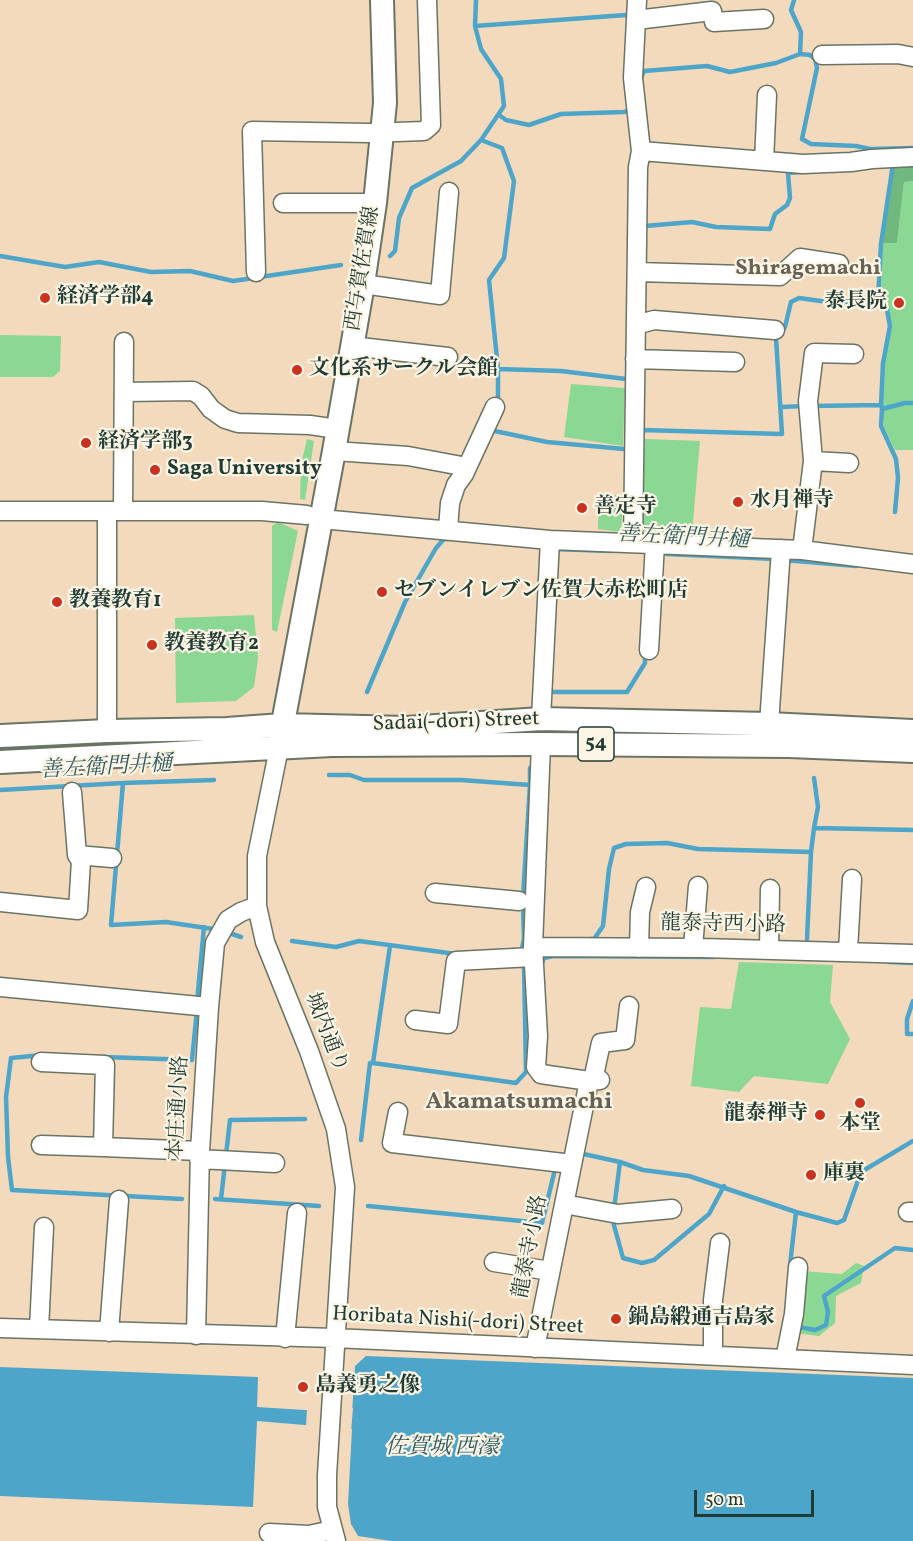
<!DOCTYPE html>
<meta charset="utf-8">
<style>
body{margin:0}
#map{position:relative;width:913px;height:1541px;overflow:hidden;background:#f3dabc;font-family:Vollkorn,serif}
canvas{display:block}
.scale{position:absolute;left:694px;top:1490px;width:120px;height:27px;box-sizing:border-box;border:3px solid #1f3d34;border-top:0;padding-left:8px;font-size:18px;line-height:21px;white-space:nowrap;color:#1f3d34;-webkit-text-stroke:4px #fcf5e5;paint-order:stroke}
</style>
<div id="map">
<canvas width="913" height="1541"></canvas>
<div class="scale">50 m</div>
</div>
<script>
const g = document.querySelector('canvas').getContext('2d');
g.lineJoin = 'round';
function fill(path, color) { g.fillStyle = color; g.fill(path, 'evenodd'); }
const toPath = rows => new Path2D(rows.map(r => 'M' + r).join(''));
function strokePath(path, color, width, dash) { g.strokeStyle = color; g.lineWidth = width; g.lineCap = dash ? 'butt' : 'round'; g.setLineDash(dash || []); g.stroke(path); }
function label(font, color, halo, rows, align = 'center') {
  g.font = font + ' Vollkorn,"Noto Serif JP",serif'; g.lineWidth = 4.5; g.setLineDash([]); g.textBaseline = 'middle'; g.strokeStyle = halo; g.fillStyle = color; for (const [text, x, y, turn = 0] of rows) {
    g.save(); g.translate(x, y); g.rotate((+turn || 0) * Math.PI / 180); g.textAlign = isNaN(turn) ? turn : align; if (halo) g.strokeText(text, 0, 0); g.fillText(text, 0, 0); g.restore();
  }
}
fill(toPath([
 [913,181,913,450,895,450,884,427,883,404,884,362,892,325,888,309,881,296,882,243,897,242,904,182],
 [0,335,61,336,60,371,53,377,0,377],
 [571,384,625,388,623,446,564,437],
 [307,439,314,441,305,500,300,499,301,465],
 [645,439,700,441,692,533,641,531],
 [599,495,623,495,621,532,598,529],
 [278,522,298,531,277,632,272,630,272,526],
 [254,615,258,658,254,687,236,701,176,703,175,618],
 [739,962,833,965,830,1002,850,1039,828,1084,754,1076,739,1092,691,1086,700,1007,731,1009],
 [856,1263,864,1266,861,1283,836,1296,835,1323,819,1336,795,1333,801,1271,842,1274]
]), '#8bd794');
fill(toPath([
 [913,161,913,181,904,182,897,243,882,243,894,162]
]), '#70b87e');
fill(toPath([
 [366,1356,913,1378,913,1541,391,1541,358,1536,351,1524,348,1504,352,1429,257,1421,253,1507,0,1496,0,1367,258,1377,257,1407,352,1413,355,1366]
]), '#4da6ca');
fill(toPath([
 [307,1408,353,1408,351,1432,306,1428]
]), '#f3dabc');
strokePath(toPath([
 [794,0,791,10,801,32,800,54],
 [475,26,626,15,631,11],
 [641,78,644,71,707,66,730,72,776,63,800,54,810,55,815,59,817,68,802,139,811,144,856,146,870,149,913,148],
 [499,115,506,120,529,125,561,114,624,112,633,109],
 [481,140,502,148,514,181,504,258,489,280,498,369,561,371,626,379],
 [645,226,692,222,716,227,770,229,775,214,787,205,790,198,788,173,801,172],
 [0,256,65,267,99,262,151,272,190,271,233,281,341,265],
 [390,256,395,251,399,218,412,188,461,161,481,140,504,106,501,79,481,49,475,26,476,0],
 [878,300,887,310,890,326,883,363,881,405],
 [780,333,785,327,791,302,799,298,835,303,878,300,881,244,893,164,895,164],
 [498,369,498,403],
 [811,406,881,405,882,409,905,403,913,403],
 [782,407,803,406],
 [882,409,881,426,896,459,898,478,895,512],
 [490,430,547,442,624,449],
 [642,433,642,430,782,434,776,338],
 [553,549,611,551],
 [667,554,775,559],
 [784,560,856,566],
 [367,692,405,602,436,548,444,539,449,539],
 [553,692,627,692,645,663,645,654],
 [329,775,350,775,364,780,461,780,530,785,523,897],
 [814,778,818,807,814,828],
 [123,783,111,925,166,922,213,929],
 [530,785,530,768],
 [0,790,123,783,214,780],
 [232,934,241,937],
 [590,939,594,939,603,926,609,869,614,848,626,844,667,843,698,849,811,852],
 [807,939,811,852,814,828,913,830],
 [292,941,336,947,359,941,456,954],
 [519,953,522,948,524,939,523,906],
 [889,962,913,963],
 [541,966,544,958,553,956,715,957],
 [913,1001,907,1019,907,1034,913,1034],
 [197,1002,204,927],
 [42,1055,11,1058,6,1097,8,1157,12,1190,182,1199],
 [104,1057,192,1060,197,1010],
 [373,1063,516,1083,526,1072,524,963],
 [361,1140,370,1063,373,1063,390,946],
 [579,1153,620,1162,643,1170,689,1176,796,1212,837,1223,844,1220,861,1172,913,1141],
 [226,1155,230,1120,305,1119],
 [215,1199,319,1206],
 [221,1199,225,1164],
 [368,1206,542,1223,556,1165],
 [614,1209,620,1162],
 [612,1218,623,1258,642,1263,654,1260,709,1214,724,1186],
 [790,1265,796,1212],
 [799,1327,815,1330,826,1325,828,1312,824,1296,895,1248,913,1250]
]), '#4da6ca', 4.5);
const minor = toPath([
 [636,20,712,11,714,22,764,19],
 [822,55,898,54,913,57],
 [641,151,803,164,851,162,872,159,913,157],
 [764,161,767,95],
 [283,203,375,203],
 [256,272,252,131,369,133,424,131,431,125,427,0],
 [637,272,780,276,800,258,839,264],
 [363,284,440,295,449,192],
 [636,325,654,320,775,330],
 [351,346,448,357],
 [635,359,735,362],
 [124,392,193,391,201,396,211,409,225,419,238,423,310,425,337,429],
 [334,451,408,456,467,467],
 [813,461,849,463],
 [0,511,262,511,307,515],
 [123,511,124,342],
 [321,519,550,540,802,550,913,564],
 [448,529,450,503,456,485,464,474,495,407],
 [633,543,638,167,641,151,633,78,637,0],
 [802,550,813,461,808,401,814,353,854,354],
 [649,650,655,544],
 [541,719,550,540],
 [769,724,781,549],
 [107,731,107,511],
 [541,744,533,947,538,1036,536,1067,541,1074,589,1081,600,1080],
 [279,748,257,856,257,906,265,942,309,1051,336,1129,345,1187,327,1475,327,1507,336,1541],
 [77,855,112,858],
 [435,893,519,901],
 [0,902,78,910,81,861,77,855,72,792],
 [533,947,702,948,913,954],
 [639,948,640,912,646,887],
 [693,948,698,886],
 [769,949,770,889],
 [848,951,852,879],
 [0,987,209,1007],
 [415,1020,448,1024,456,961,533,957],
 [593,1080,601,1043,625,1040,629,1006],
 [398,1112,392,1143,572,1164],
 [41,1145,103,1147,105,1065,41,1062],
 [103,1147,200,1151],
 [199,1159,275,1163],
 [564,1204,618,1214,672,1209],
 [908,1212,913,1212],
 [494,1262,550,1271],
 [0,1328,334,1338,913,1365],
 [39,1329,44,1227],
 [109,1332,119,1200],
 [196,1335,200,1151,209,1007,215,943,228,920,241,912,257,906],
 [285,1338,297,1213],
 [535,1348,589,1081],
 [713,1355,713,1300,720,1243],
 [785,1359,794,1314,798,1267],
 [269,1533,309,1535,332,1530]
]);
const major = toPath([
 [0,736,107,731,227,729,282,725,406,728,541,719,769,724,913,731],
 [280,739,334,451,363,284,375,203,385,103,382,0],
 [0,762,332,745,541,744,789,746,913,751]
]);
strokePath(minor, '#697464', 21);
strokePath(major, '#697464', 26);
strokePath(minor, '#fff', 18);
strokePath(major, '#fff', 22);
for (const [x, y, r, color] of [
 [45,298,6,"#c8321e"],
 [899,303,6,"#c8321e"],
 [297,370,6,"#c8321e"],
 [86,443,6,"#c8321e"],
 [155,470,6,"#c8321e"],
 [738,502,6,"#c8321e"],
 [582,508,6,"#c8321e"],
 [382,592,6,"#c8321e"],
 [57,602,6,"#c8321e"],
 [152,645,6,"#c8321e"],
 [860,1103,6,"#c8321e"],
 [820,1115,6,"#c8321e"],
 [811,1175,6,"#c8321e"],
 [616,1319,6,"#c8321e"],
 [303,1387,6,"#c8321e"]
]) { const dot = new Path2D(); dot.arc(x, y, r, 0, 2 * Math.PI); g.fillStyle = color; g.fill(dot); strokePath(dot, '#fcf5e5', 2); }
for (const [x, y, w] of [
 [596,744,36]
]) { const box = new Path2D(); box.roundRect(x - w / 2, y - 17, w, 34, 4.5); g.fillStyle = '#fcf5e5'; g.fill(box); strokePath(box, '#1f3d34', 1.5); }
label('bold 20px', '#1f3d34', null, [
 ["54",596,744]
]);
label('21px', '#1f3d34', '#fcf5e5', [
 ["西与賀佐賀線",364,269,-81],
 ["Sadai(-dori) Street",456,723,-2],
 ["龍泰寺西小路",723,926,1],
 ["城内通り",325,1033,69],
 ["本庄通小路",180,1108,-87],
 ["龍泰寺小路",532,1247,-79],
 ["Horibata Nishi(-dori) Street",458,1322,3]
]);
label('bold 21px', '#1f3d34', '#fcf5e5', [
 ["経済学部4",57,298],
 ["泰長院",887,303,"right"],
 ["文化系サークル会館",309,370],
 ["経済学部3",98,443],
 ["Saga University",167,470],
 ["水月禅寺",750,502],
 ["善定寺",594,508],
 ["セブンイレブン佐賀大赤松町店",394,592],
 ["教養教育1",69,602],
 ["教養教育2",164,645],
 ["龍泰禅寺",808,1115,"right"],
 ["本堂",860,1125,"center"],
 ["庫裏",823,1175],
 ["鍋島緞通吉島家",628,1319],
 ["島義勇之像",315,1387]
], 'left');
label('bold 22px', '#676255', '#fcf5e5', [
 ["Shiragemachi",808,270]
]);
label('italic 22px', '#2d5c61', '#fcf5e5', [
 ["善左衛門井樋",683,539,3],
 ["善左衛門井樋",106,769,-3],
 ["佐賀城 西濠",442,1449]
]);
label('bold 24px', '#676255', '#fcf5e5', [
 ["Akamatsumachi",519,1104]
]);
</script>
